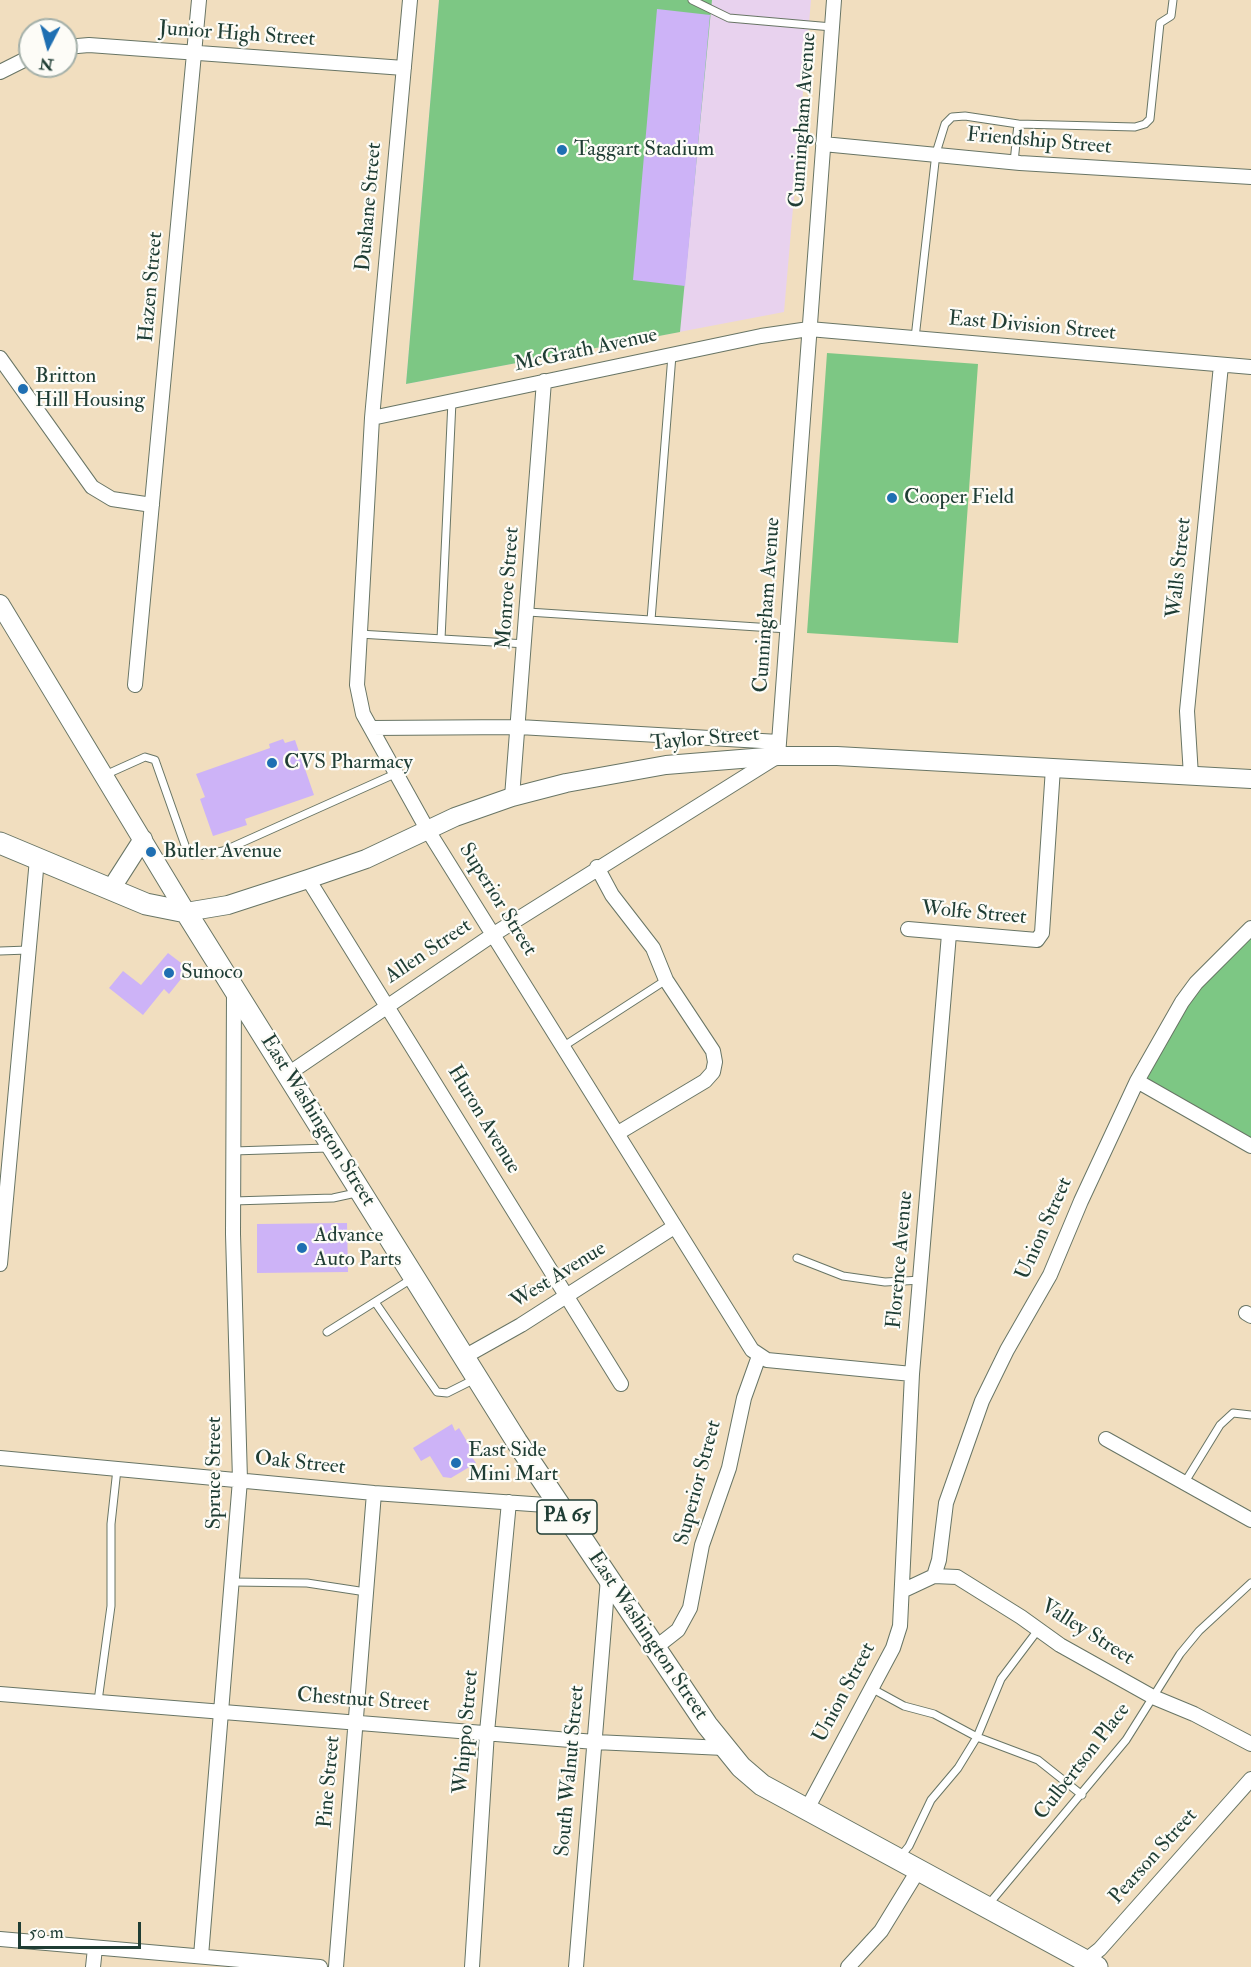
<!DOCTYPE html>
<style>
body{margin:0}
#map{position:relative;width:1251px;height:1967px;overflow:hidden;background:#f1debf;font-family:"IM FELL Double Pica",serif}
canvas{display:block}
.north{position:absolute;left:18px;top:18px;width:60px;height:60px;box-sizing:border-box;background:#fdfcf7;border:2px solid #a4b0a9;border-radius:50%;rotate:186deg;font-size:16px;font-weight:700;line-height:24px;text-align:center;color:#1f3d34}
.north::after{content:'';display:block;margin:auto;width:21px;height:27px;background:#1f6fb2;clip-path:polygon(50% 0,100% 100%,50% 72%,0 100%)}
.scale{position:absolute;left:18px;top:1922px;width:123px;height:27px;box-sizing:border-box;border:3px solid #1f3d34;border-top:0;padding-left:8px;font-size:18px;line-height:21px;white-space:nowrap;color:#1f3d34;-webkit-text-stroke:4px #fdfcf7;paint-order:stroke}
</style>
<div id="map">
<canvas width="1251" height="1967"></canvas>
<div class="north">N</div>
<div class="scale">50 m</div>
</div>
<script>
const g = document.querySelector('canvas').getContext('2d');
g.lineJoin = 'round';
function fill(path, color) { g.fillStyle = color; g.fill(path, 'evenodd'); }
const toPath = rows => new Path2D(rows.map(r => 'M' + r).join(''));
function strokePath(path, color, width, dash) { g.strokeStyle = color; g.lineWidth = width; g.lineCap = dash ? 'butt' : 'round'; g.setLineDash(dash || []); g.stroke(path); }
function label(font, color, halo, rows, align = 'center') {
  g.font = font + ' "IM FELL Double Pica",serif'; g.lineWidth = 4.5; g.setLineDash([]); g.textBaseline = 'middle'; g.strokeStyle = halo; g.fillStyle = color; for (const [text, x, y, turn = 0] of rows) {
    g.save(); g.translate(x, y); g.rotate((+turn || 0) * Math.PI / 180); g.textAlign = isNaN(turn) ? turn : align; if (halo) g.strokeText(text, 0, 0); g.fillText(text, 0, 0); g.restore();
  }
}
fill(toPath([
 [439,0,811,0,784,312,406,384]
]), '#e8d2ee');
fill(toPath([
 [439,0,712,0,680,332,406,384],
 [827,353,978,364,958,643,807,633],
 [1251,928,1251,1137,1247,1144,1137,1081,1168,1023]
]), '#7dc784');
fill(toPath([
 [657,9,710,15,685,286,633,280],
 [283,739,285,743,295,740,314,795,245,819,247,825,213,836,200,799,205,797,196,774,270,748,269,744],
 [168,953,189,969,169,994,164,989,143,1015,109,988,123,971,141,985],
 [347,1223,348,1272,257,1273,257,1224],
 [452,1424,455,1431,459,1428,475,1455,472,1457,476,1463,451,1478,443,1477,430,1456,421,1461,413,1448]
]), '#cdb3f7');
const service = toPath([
 [692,0,729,18,832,27],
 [1014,162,1018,124,1135,127,1145,124,1150,119,1160,23,1171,16,1173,0],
 [915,338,936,153,945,124,952,117,965,116,1018,124],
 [528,612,788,629],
 [651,620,672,355],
 [359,634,526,644],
 [441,639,452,401],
 [105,775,145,757,155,760,186,848,202,855,223,851,397,773],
 [0,951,28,950],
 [564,1046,666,980],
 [233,1151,328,1148],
 [233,1201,333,1198,356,1193],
 [797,1258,843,1276,885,1282,922,1280],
 [375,1302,437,1392,447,1393,475,1379],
 [327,1332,413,1278],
 [1185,1482,1220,1425,1233,1413,1251,1415],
 [233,1582,307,1583,366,1592],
 [871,1688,904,1706,934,1714,977,1737,1038,1760,1082,1795],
 [98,1701,111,1606,111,1524,117,1469],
 [900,1857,909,1846,931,1800,958,1768,977,1737,1001,1679,1038,1630],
 [988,1905,1126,1740,1180,1654,1199,1631,1251,1583]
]);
const minor = toPath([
 [410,0,372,418,357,685,363,714,427,829,752,1350,767,1360,912,1374],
 [66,47,89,45,404,68],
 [0,72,30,57],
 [823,144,1020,163,1251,177],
 [0,358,92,487,112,499,152,505],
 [372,418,761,336,809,329,1251,367],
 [135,685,199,0],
 [371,728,519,727,779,742],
 [1191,776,1187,711,1221,365],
 [512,797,544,381],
 [597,867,612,895,653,948,666,980,713,1051,715,1062,713,1072,705,1081,618,1133],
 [308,879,621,1384],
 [908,929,1037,940,1042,933,1053,768],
 [288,1074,494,934,778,756,834,0],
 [1137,1081,1251,1146],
 [0,1264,37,859],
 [1246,1313,1251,1316],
 [464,1357,521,1325,674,1227],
 [1106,1439,1251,1520],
 [0,1458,374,1493,560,1506],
 [934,1576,939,1560,946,1503,982,1401,1007,1350,1050,1275,1081,1201,1137,1081,1182,1002,1196,983,1251,928],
 [902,1591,934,1576,957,1577,1021,1617,1060,1645,1153,1697,1194,1714,1251,1744],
 [655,1648,678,1630,690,1608,702,1545,729,1468,744,1398,759,1356],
 [0,1694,595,1742,724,1748],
 [807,1809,893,1648,900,1626,912,1374,949,934],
 [0,1939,320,1967],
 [201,1956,240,1480,233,1234,234,991],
 [1085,1961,1100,1949,1251,1779],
 [93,1967,95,1948],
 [336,1967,374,1493],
 [472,1967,487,1732,509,1502],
 [576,1967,608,1578],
 [848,1967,881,1931,919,1869]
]);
const secondary = toPath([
 [0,604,186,912,228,905,308,879,366,859,455,817,512,797,566,783,666,765,778,756,837,756,1251,779],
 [111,889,143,839]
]);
const primary = toPath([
 [0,843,146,904,186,912,517,1442,707,1725,741,1767,762,1785,1097,1967]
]);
strokePath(service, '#687565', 9);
strokePath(minor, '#687565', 16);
strokePath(secondary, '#687565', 20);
strokePath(primary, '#687565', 23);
strokePath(service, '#fff', 7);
strokePath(minor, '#fff', 14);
strokePath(secondary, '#fff', 18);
strokePath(primary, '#fff', 21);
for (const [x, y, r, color] of [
 [562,150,6,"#1f6fb2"],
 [23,389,6,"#1f6fb2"],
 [892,498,6,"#1f6fb2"],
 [272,763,6,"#1f6fb2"],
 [151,852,6,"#1f6fb2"],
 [169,973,6,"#1f6fb2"],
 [302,1248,6,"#1f6fb2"],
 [456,1463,6,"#1f6fb2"]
]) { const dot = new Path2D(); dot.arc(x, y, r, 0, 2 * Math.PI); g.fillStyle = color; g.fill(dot); strokePath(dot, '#fdfcf7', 2); }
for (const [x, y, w] of [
 [567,1517,60]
]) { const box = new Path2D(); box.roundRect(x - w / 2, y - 17, w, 34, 4.5); g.fillStyle = '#fdfcf7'; g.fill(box); strokePath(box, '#1f3d34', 1.5); }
label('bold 20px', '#1f3d34', null, [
 ["PA 65",567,1517]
]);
label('21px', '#1f3d34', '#fdfcf7', [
 ["Junior High Street",237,35,4],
 ["Cunningham Avenue",804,120,-86],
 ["Friendship Street",1039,142,5],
 ["Dushane Street",370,207,-85],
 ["Hazen Street",152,287,-85],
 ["East Division Street",1032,327,5],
 ["McGrath Avenue",586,351,-12],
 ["Walls Street",1180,568,-84],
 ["Monroe Street",509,588,-86],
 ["Cunningham Avenue",768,605,-86],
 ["Taylor Street",705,740,-5],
 ["Superior Street",497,900,58],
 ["Wolfe Street",974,914,5],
 ["Allen Street",429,952,-34],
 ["Huron Avenue",483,1120,59],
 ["East Washington Street",317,1121,58],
 ["Union Street",1045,1229,-66],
 ["Florence Avenue",901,1260,-85],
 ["West Avenue",559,1276,-32],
 ["Oak Street",300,1464,6],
 ["Spruce Street",215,1473,-90],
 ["Superior Street",699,1483,-75],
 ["Valley Street",1087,1633,32],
 ["East Washington Street",647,1636,56],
 ["Union Street",845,1693,-62],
 ["Chestnut Street",363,1701,4],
 ["Whippo Street",467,1732,-85],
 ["Culbertson Place",1083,1762,-52],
 ["South Walnut Street",571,1771,-85],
 ["Pine Street",330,1782,-85],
 ["Pearson Street",1154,1857,-48]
]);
label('21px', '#1f3d34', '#fdfcf7', [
 ["Taggart Stadium",574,150],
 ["Britton",35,377],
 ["Hill Housing",35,401],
 ["Cooper Field",904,498],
 ["CVS Pharmacy",284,763],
 ["Butler Avenue",163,852],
 ["Sunoco",181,973],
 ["Advance",314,1236],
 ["Auto Parts",314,1260],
 ["East Side",468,1451],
 ["Mini Mart",468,1475]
], 'left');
</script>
